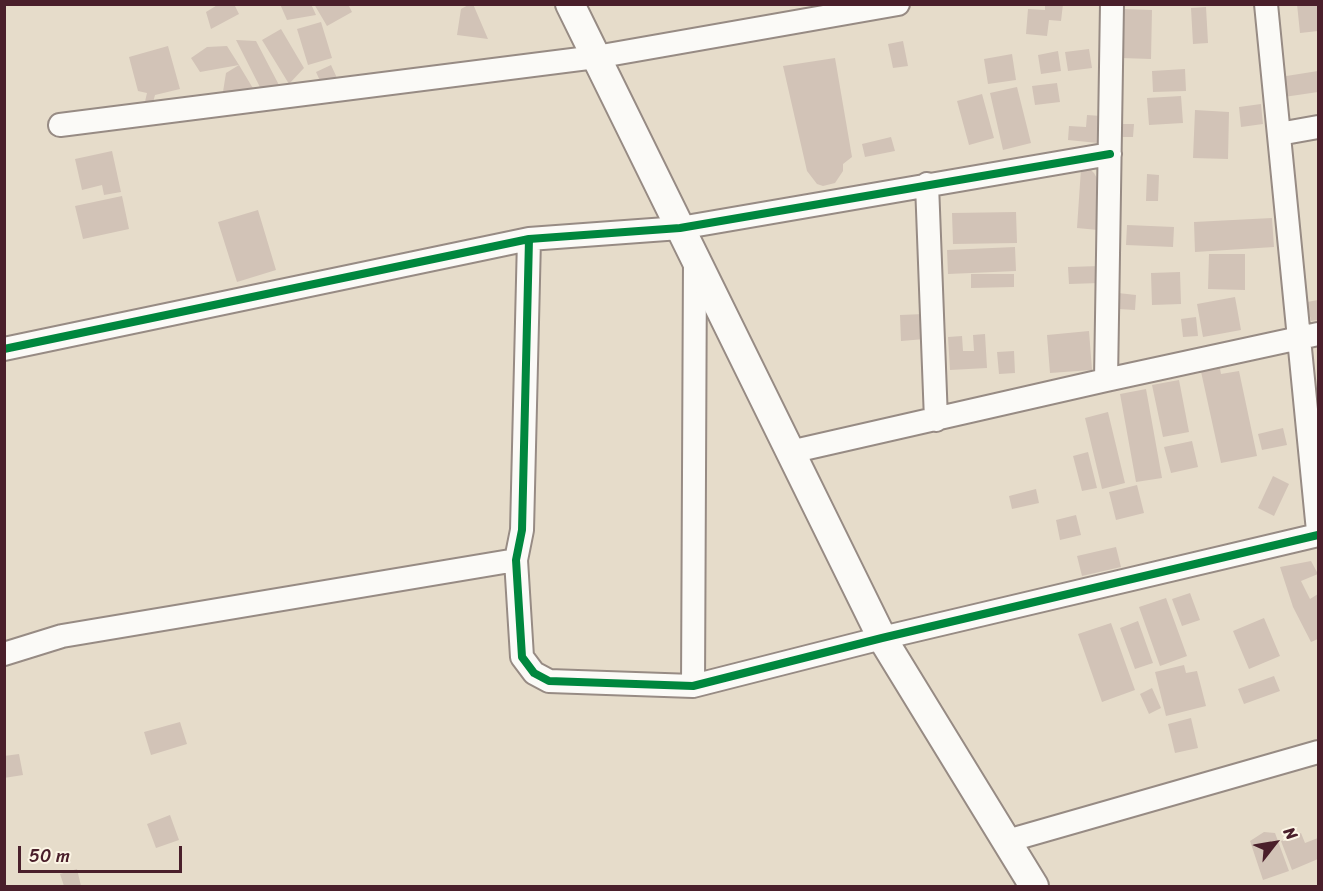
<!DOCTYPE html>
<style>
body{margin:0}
#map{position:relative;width:1323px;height:891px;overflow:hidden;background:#e6dcca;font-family:Sriracha,sans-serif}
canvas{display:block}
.frame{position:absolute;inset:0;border:6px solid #4a1f2b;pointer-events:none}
.north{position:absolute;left:1245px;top:813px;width:60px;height:60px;-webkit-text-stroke:4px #fcf5e5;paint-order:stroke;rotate:59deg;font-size:16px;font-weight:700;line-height:24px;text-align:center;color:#4a1f2b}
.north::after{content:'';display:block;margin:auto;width:21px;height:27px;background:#4a1f2b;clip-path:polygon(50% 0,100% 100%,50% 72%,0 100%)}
.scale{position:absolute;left:18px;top:846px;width:164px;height:27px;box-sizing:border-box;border:3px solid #4a1f2b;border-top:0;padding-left:8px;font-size:18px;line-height:21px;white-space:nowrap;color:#4a1f2b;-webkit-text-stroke:4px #fcf5e5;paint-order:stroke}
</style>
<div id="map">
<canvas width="1323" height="891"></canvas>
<div class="frame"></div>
<div class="north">N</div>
<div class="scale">50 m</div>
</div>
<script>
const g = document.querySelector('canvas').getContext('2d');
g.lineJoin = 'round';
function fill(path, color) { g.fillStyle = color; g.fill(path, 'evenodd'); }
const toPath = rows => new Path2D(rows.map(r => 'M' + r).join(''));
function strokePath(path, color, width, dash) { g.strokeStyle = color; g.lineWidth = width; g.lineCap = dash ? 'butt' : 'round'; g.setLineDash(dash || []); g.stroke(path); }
fill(toPath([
 [219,4,234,4,239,14,211,29,206,12],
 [280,4,311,4,316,15,287,20],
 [314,4,348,4,352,12,327,26],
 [470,4,473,4,488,39,457,35,461,9],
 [1045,4,1063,4,1061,21,1049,20,1047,36,1026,34,1028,9,1045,10],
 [1297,4,1318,4,1318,31,1300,33],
 [1206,7,1208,43,1193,44,1191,8],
 [1123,9,1152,10,1151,59,1121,58],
 [321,22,332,58,308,65,297,29],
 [281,29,304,68,289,84,262,40],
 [236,40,256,41,280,87,264,95],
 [903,41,908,66,893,68,888,44],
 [168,46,180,89,155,95,150,114,144,106,147,93,138,91,129,57],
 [227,46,239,65,200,72,191,58,207,47],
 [1089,49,1092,68,1068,71,1065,52],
 [1058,51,1061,71,1041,74,1038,55],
 [1012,54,1016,80,988,84,984,59],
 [835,58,852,157,843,164,843,171,835,183,823,186,817,184,807,171,783,66],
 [239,65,254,90,222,98,226,73],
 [331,65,337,78,322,85,316,72],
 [1185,69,1186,91,1153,92,1152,71],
 [1318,71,1318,92,1284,97,1280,77],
 [1057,83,1060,102,1035,105,1032,86],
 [1017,87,1031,143,1003,150,990,93],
 [982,94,994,138,969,145,957,101],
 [1181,96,1183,123,1149,125,1147,98],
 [1261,104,1263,124,1241,127,1239,107],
 [1195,110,1229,112,1228,159,1193,158],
 [1087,115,1101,116,1098,143,1068,140,1069,126,1086,127],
 [1115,124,1134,124,1133,137,1115,137],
 [891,137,895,151,865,157,862,144],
 [112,151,121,192,104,195,102,185,82,190,75,159],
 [1089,168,1094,173,1099,182,1098,230,1077,228,1081,169],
 [1147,174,1159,175,1158,201,1146,201],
 [122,196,129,229,83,239,75,206],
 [258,210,276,270,237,282,218,222],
 [1016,212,1017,243,953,244,952,213],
 [1272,218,1274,247,1195,252,1194,222],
 [1127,225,1174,227,1173,247,1126,245],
 [1015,247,1016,271,948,274,947,250],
 [1209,254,1245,254,1245,290,1208,289],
 [1100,266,1100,283,1069,284,1068,267],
 [1180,272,1181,304,1152,305,1151,273],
 [971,274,1014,274,1014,287,971,288],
 [1118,293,1136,295,1135,310,1118,309],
 [1235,297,1241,330,1203,337,1197,304],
 [1318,300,1318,320,1311,321,1307,302],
 [924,314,925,339,901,341,900,315],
 [1196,317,1198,336,1183,337,1181,319],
 [1089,331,1092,370,1050,373,1047,335],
 [985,334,987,368,950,370,948,337,962,336,963,351,974,351,973,335],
 [1014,351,1015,373,999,374,997,352],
 [1219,363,1221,374,1239,371,1257,456,1221,463,1200,367],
 [1179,380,1189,432,1163,437,1152,385],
 [1146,389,1162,478,1136,482,1120,394],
 [1108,412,1125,483,1102,489,1085,418],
 [1283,428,1287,445,1262,450,1258,434],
 [1192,441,1198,467,1171,473,1164,447],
 [1088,452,1097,488,1082,491,1073,456],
 [1273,476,1289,484,1274,516,1258,508],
 [1137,485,1144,513,1116,520,1109,492],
 [1036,489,1039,503,1012,509,1009,496],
 [1076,515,1081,535,1060,540,1056,520],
 [1116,547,1121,567,1082,576,1077,556],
 [1311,561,1318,574,1301,581,1310,599,1318,594,1318,639,1311,642,1293,607,1280,567],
 [1190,593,1200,620,1182,626,1172,599],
 [1166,598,1187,656,1160,666,1139,607],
 [1264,618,1280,656,1249,669,1233,631],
 [1138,621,1153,663,1135,669,1120,628],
 [1111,623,1135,690,1102,702,1078,634],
 [1184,665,1186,673,1197,671,1206,706,1166,716,1155,672],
 [1274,676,1280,691,1244,704,1238,689],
 [1152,688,1161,708,1149,714,1140,694],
 [1191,718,1198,748,1175,753,1168,724],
 [180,722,187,744,151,755,144,732],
 [19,754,23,775,4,778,4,756],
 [170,815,179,840,156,848,147,824],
 [1264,832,1275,833,1289,871,1263,880,1250,841],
 [1301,833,1305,843,1318,838,1318,859,1292,870,1281,841],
 [77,869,81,886,64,886,60,874]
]), '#d2c3b7');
const minor = toPath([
 [1266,4,1318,531],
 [60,125,596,57,898,4],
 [1279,134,1318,127],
 [927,184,936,420],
 [529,239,522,530,516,560,522,657,534,673,549,681,693,686,882,638,1318,535],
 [4,349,529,239,680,228,1110,154],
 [1106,380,1112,4],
 [790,452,1106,380,1318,334],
 [4,654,62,636,516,560],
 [693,686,695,260],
 [1007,841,1318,752]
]);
const tertiary = toPath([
 [570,4,882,638,1034,886]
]);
strokePath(minor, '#978b84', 26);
strokePath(tertiary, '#978b84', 32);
strokePath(minor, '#fbfaf7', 22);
strokePath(tertiary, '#fbfaf7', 28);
strokePath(toPath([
 [529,239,522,530,516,560,522,657,534,673,549,681,693,686,882,638,1318,535],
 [4,349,529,239,680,228,1110,154]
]), '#00873e', 8);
</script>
